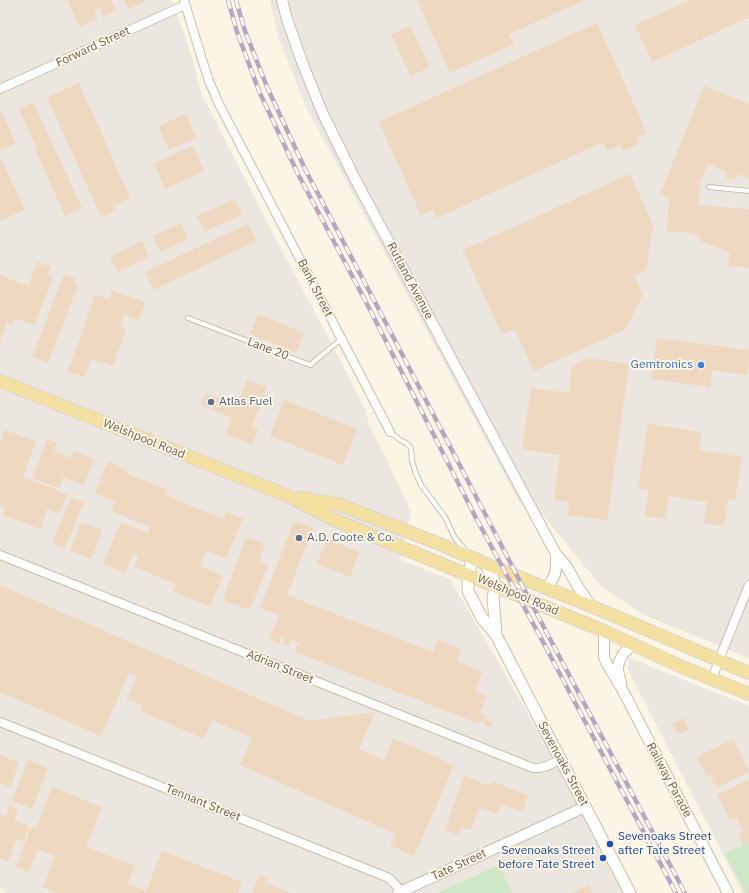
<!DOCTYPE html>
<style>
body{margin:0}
canvas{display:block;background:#faf5e5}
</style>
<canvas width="749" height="893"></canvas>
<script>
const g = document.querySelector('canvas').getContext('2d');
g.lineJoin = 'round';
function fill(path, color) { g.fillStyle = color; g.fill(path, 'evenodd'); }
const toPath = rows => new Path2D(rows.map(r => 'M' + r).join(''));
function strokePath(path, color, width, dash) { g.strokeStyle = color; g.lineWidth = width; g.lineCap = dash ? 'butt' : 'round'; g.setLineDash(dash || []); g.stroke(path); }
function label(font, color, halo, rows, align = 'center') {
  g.font = font + ' "IBM Plex Sans",sans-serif'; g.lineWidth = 3.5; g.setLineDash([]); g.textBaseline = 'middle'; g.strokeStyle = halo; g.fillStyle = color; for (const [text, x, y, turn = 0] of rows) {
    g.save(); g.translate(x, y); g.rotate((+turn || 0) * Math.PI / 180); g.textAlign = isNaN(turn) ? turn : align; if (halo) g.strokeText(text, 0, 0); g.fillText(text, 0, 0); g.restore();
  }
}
fill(toPath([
 [0,0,172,0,192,58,202,95,272,232,339,358,365,409,369,425,385,456,411,512,400,560,450,579,632,893,5,893,5,890,0,888],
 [270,0,749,0,749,658,642,614,601,586,542,514,521,505,307,109,279,39],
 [629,658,749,706,749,893,743,893,628,670]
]), '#ebe6df');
fill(toPath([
 [749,842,749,893,746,893,725,854],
 [499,865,512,893,437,893]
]), '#cee7c5');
fill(toPath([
 [67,0,111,0,116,10,103,16,100,8,94,11,97,19,80,27],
 [124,0,148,0,128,9],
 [417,0,585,0,509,34,514,44,450,73],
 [690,0,749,0,749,17,652,62,635,25],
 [597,23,647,133,637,138,639,144,623,151,621,145,607,151,603,142,437,218,433,210,421,215,379,122],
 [410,26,430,67,411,76,391,35],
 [79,83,130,198,114,205,116,210,101,217,47,97],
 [704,86,749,104,749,179,737,174,734,179,726,179,727,172,708,164,700,183,698,205,749,209,749,268,728,266,730,252,700,241,700,237,691,233,667,231,669,198,660,194],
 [33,102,82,208,65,216,35,149,37,148,19,109],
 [0,109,16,143,0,151],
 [186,114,196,138,169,150,158,126],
 [193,146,204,171,165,189,154,163],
 [0,157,25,209,0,221],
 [630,174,653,225,646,270,634,276,643,294,626,329,534,371,515,330,502,335,463,250],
 [235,199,242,215,204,232,197,216],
 [181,223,188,239,160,252,153,236],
 [248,224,256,241,153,290,145,272],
 [142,241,149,257,118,272,110,257],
 [37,262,51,267,48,276,53,278,34,325,15,318,13,324,7,322,0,341,0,275,28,286],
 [64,274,76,278,74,284,78,285,48,363,32,357],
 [112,291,145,302,139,320,124,315,120,327,126,328,113,366,91,359,85,377,68,372,95,295,109,299],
 [258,314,304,333,296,353,250,334],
 [657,338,749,350,749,360,747,375,712,370,710,387,651,379],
 [588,358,629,364,607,520,568,515,570,502,554,500,560,455,522,449,531,388,569,393,572,366],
 [247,380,267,387,252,427,258,429,252,444,226,434,232,418,201,405,206,393,237,405],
 [284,400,357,429,343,465,270,436],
 [648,424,701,432,699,450,742,457,735,500,728,499,724,526,704,523,707,502,669,496,665,519,645,516,649,490,638,489],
 [5,430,36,441,23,477,67,494,59,514,47,509,40,529,3,515,5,508,0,506,0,444],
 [47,439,57,443,54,451,72,458,74,451,94,459,84,485,63,477,59,488,33,478],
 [108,461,127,470,126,473,167,490,165,495,223,519,226,512,243,518,226,559,206,551,200,566,223,576,210,607,173,591,176,584,134,567,139,556,133,554,125,573,103,564,121,522,148,533,150,527,111,511,115,502,95,493],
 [71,497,84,502,65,548,52,543],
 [294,521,313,528,287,595,433,652,438,640,461,649,456,661,482,672,475,691,487,696,480,713,488,716,483,718,493,722,491,727,486,725,484,720,477,723,295,652,297,646,301,644,291,640,288,646,281,643,286,642,283,636,279,638,281,644,269,639,279,615,260,608],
 [81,522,102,530,91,559,70,551],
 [246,537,265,544,259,561,268,565,250,610,223,600],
 [327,539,360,552,350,577,317,564],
 [0,585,309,721,375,712,359,749,384,760,393,738,454,765,414,856,391,846,396,834,240,765,252,738,212,720,204,739,141,711,143,706,127,699,137,676,129,672,101,736,0,692],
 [683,718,689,729,678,734,672,724],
 [733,739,749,772,718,787,716,783,713,784,711,780,714,779,712,775,707,777,697,757],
 [0,755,19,763,10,787,0,783],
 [28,760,48,768,32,809,12,801],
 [464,776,490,786,492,781,528,795,522,812,501,804,497,814,479,808,471,830,461,827,458,835,445,830],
 [749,779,749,842,743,845,739,835,743,831,736,817,730,820,717,795],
 [52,787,102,807,86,847,135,866,128,884,146,891,162,851,242,882,237,893,57,893,43,888,55,856,38,849,29,872,16,867,31,827,36,829],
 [10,805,18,809,14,820,29,826,23,842,16,839,8,862,0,859,0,814,6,816],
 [259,875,268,878,266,883,291,893,252,893],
 [589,885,592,893,571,893]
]), '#eed8bf');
const service = toPath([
 [709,187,749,191],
 [188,318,310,365,341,339],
 [390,432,400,440,406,443,411,448,412,461,416,474,421,485,445,517,455,538,466,551]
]);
const minor = toPath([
 [184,0,201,56,209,81,219,104,375,403,390,432],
 [0,89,185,5],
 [0,555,533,768,539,768,547,766,560,760],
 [712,679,723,650,749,585],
 [0,722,389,878,403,893]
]);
const tertiary = toPath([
 [282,0,287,19,302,62,322,112,354,177,556,554,567,567,577,585,591,606],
 [545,587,550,584,555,574,556,567,556,554],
 [604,631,604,657,607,664,622,689,728,893],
 [621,683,618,671,618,666,620,660,623,654,633,644],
 [398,893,585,807]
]);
const secondary = toPath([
 [473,558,468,574,468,591,482,618,496,635,630,893],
 [486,564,496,586,493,597,496,635]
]);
const primary = toPath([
 [0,381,288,496,337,521,604,631,682,667,749,694],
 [301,498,341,505,442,545,486,564,591,606,749,673]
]);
strokePath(service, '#cbbeac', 6);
strokePath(minor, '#cbbeac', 10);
strokePath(tertiary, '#cbbeac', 12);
strokePath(secondary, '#cebfaa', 13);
strokePath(primary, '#dad5d0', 14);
strokePath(service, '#fff', 4);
strokePath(minor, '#fff', 8);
strokePath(tertiary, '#fff', 10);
strokePath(secondary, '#fff', 11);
strokePath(primary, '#f4e1a2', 12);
const rail = toPath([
 [228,0,237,32,259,91,298,174,367,304,476,518,543,642,608,765,676,893],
 [236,0,245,31,267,87,306,171,375,302,550,639,685,893]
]);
strokePath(rail, '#b9a5c3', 4.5);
strokePath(rail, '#fef9eb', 3, [9]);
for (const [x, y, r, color] of [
 [701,365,4,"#3f7fe0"],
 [211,402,4,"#5c6f8a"],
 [299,538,4,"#5c6f8a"],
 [610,844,4,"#1a4fb4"],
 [603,858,4,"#1a4fb4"]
]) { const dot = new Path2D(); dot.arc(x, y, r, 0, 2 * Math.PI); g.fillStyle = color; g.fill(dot); strokePath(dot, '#fef9eb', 1.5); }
label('12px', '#715e4c', '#fef9eb', [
 ["Forward Street",93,47,-25],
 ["Rutland Avenue",410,281,62],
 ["Bank Street",315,288,63],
 ["Lane 20",268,349,21],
 ["Welshpool Road",144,439,22],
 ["Welshpool Road",518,595,23],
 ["Adrian Street",280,667,22],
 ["Sevenoaks Street",563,764,62],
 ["Railway Parade",669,780,62],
 ["Tennant Street",203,803,22],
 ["Tate Street",459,865,-25]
]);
label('12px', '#366cbe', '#fef9eb', [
 ["Gemtronics",693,365]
], 'right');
label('12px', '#4e5e75', '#fef9eb', [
 ["Atlas Fuel",219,402],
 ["A.D. Coote & Co.",307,538]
], 'left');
label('12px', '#164399', '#fef9eb', [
 ["Sevenoaks Street",618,837],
 ["after Tate Street",618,851],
 ["Sevenoaks Street",595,851,"right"],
 ["before Tate Street",595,865,"right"]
], 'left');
</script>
